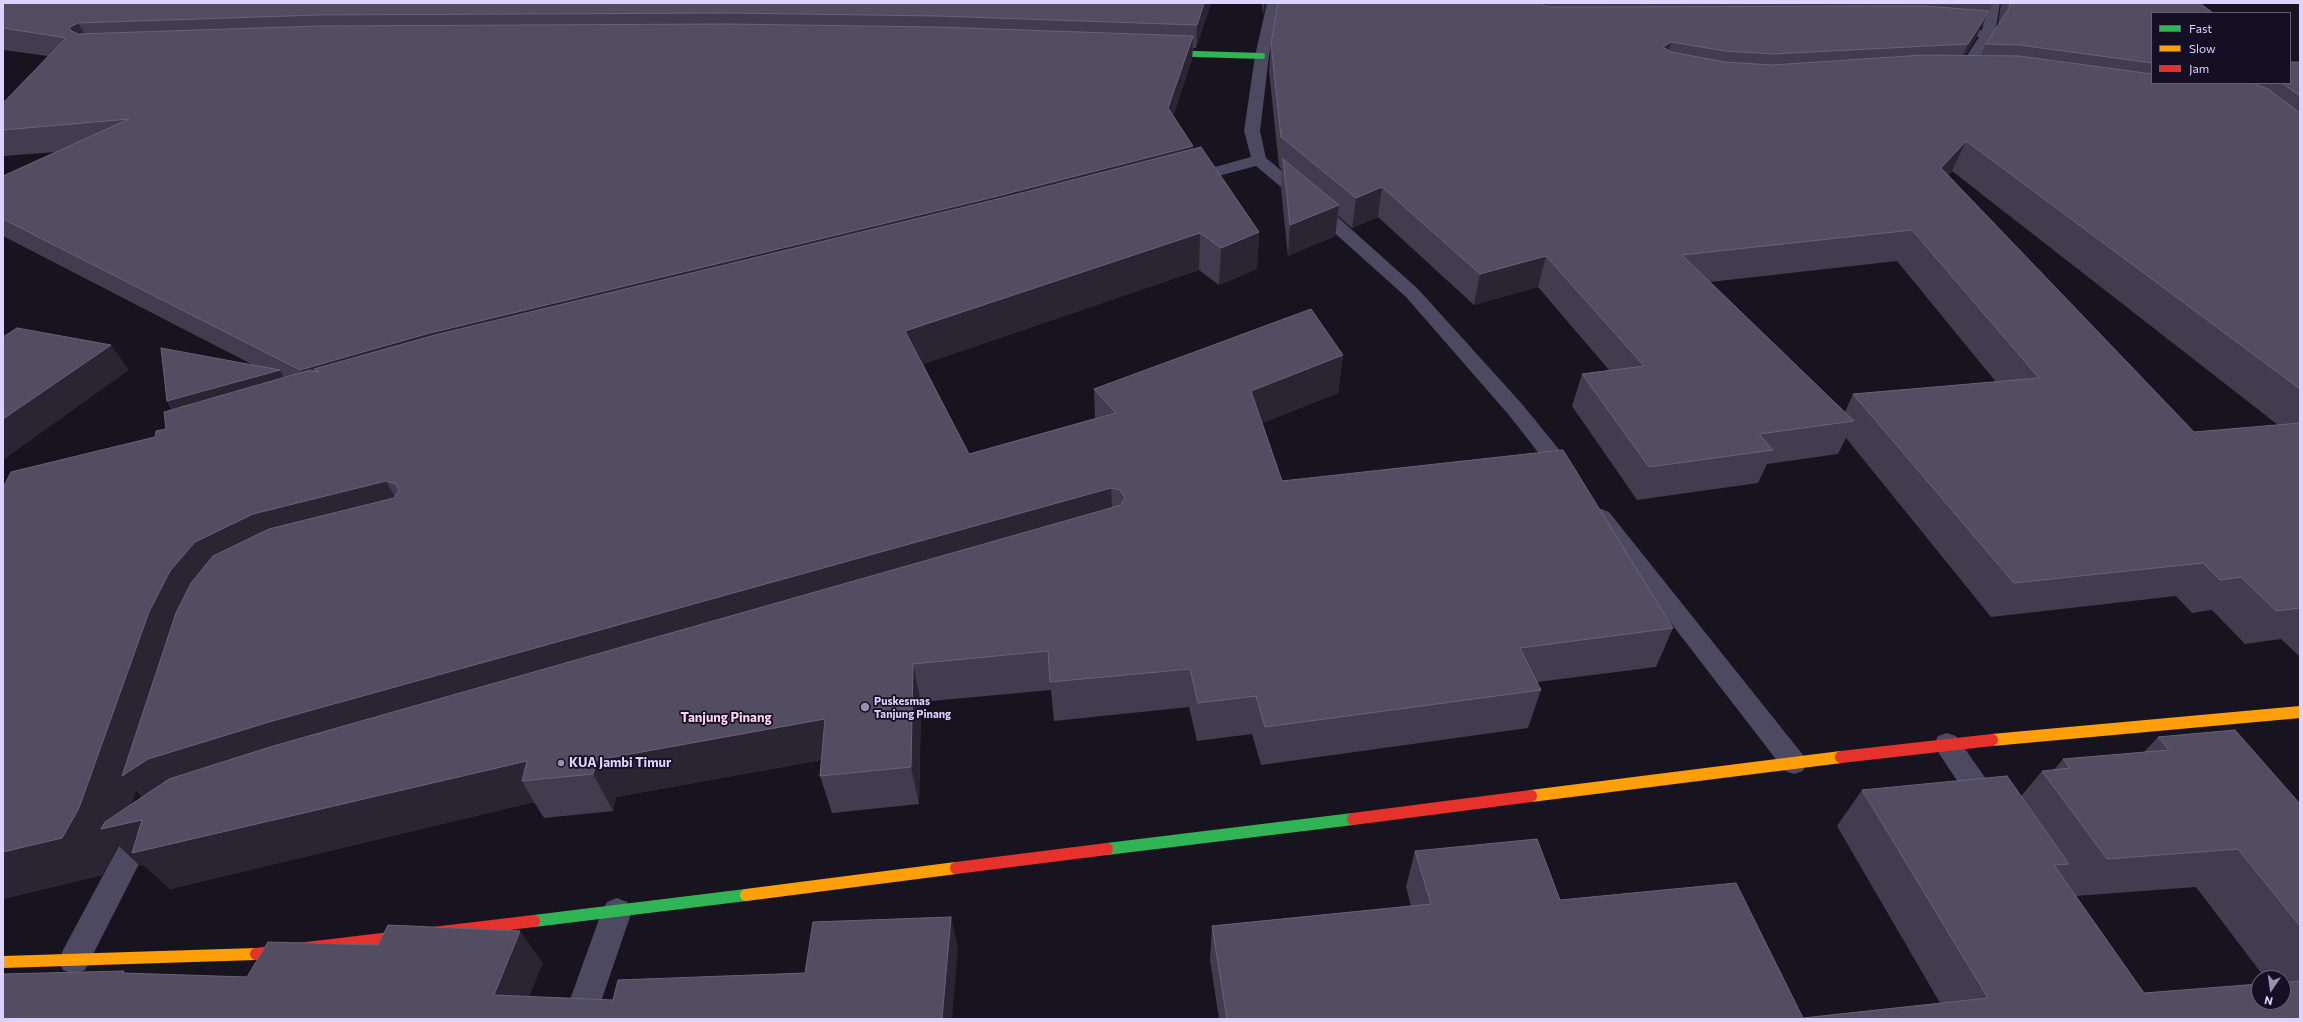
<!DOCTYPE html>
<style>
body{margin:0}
#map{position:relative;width:2303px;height:1022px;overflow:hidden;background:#17141f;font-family:Commissioner,sans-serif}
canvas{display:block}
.frame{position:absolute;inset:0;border:4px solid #dcd3fe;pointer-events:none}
.legend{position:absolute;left:2151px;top:12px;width:140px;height:72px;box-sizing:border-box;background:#150f24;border:1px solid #655d7b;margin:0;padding:5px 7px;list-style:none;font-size:12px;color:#dcd3fe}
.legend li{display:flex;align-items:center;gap:8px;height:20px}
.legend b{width:20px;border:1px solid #655d7b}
.north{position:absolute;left:2251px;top:970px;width:40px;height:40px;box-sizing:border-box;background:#150f24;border:1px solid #655d7b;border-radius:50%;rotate:193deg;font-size:11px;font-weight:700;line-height:16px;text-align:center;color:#dcd3fe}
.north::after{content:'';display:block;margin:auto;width:14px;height:18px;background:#9790b0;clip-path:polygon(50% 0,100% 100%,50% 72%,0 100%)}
</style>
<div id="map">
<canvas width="2303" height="1022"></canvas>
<div class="frame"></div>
<ul class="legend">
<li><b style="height:5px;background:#30b455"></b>Fast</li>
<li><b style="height:5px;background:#ff9f0a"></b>Slow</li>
<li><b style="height:5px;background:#e5322d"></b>Jam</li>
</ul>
<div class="north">N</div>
</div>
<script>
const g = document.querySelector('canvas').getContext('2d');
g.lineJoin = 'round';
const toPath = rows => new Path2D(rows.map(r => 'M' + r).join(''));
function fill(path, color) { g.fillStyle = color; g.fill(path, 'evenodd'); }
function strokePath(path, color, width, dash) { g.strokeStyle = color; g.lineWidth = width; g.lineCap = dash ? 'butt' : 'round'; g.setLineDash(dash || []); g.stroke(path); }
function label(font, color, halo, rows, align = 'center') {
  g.font = font + ' Commissioner,sans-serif'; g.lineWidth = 3.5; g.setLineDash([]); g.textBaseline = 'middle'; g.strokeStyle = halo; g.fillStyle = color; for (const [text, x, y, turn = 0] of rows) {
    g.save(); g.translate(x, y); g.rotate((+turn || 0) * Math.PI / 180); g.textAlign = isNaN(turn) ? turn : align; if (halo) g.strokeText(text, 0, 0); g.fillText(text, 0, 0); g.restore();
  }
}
fill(toPath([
 [1267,3,1279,3,1269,56,1260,131,1266,158,1331,211,1418,289,1522,404,1575,469,1578,474,1575,479,1567,481,1559,479,1508,414,1406,297,1319,219,1256,166,1188,184,1182,182,1180,179,1182,176,1251,157,1244,131,1255,56,1267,3],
 [1988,3,2000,3,1995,34,1965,80,1955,80,1953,77,1979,37,1949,35,1942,31,1949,27,1982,30,1988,3],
 [1601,509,1609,512,1803,755,1807,763,1803,771,1794,774,1785,771,1593,522,1590,517,1593,512,1601,509],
 [1947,733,1956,736,1998,796,2002,804,1998,812,1988,816,1978,812,1938,752,1934,744,1938,736,1947,733],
 [151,824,161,827,165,836,161,845,142,858,85,970,74,974,63,970,59,960,63,950,122,840,141,827,151,824],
 [617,898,627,902,632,911,595,1019,563,1019,602,911,607,902,617,898]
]), '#4d4960');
strokePath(toPath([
 [1163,53,1262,56]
]), '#30b455', 6);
strokePath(toPath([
 [1107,849,1353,819],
 [534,921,746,895]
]), '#30b455', 12);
strokePath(toPath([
 [1992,740,2300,712],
 [1531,796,1841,757],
 [746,895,956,868],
 [3,962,256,954]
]), '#ff9f0a', 12);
strokePath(toPath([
 [1841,757,1992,740],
 [1353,819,1531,796],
 [956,868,1107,849],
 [256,954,534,921]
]), '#e5322d', 12);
fill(toPath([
 [3,3,1211,3,1196,48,1193,48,1192,59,1173,116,1193,149,1259,232,1257,269,1219,285,1199,270,923,364,969,454,1095,418,1094,389,1343,355,1338,393,1262,423,1282,481,1673,628,1656,667,1537,682,1541,690,1528,728,1261,765,1252,734,1197,741,1189,707,1054,721,1051,690,921,702,919,804,832,813,820,776,821,760,616,797,613,811,544,818,534,802,170,889,144,865,140,866,118,845,102,875,3,899,3,488,155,437,166,429,172,410,167,401,253,365,3,236,3,176,56,152,3,156,3,103,48,56,3,50],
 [136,790,142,797,131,805],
 [1262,3,1266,3,1263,15],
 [1278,3,1993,3,1976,38,1965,56,1980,56,1986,44,1998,25,2001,3,2200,3,2152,13,2152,83,2290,83,2300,62,2300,656,2299,656,2281,639,2245,644,2212,610,2192,613,2176,596,1991,617,1846,438,1838,454,1767,464,1758,483,1637,500,1572,406,1582,374,1609,370,1538,287,1474,305,1378,217,1352,228,1338,216,1335,236,1288,256,1281,189,1282,170,1279,166,1269,71,1271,43],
 [1952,171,2278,425,2194,432,1948,175],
 [1897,261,1996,382,1853,394,1845,412,1710,282],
 [2158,737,2300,804,2300,1019,1219,1019,1210,960,1212,926,1411,906,1406,887,1415,851,1560,900,1803,1018,1940,1003,1837,826,1862,790,2021,796,2042,771,2054,770,2063,759,2144,752],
 [2196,887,2265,978,2283,978,2283,1002,2144,993,2076,896]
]), '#423c4e');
fill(toPath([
 [1204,3,1211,3,1196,48,1197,25],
 [1264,3,1266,3,1263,15],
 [1539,3,1546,3,1542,24],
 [1989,11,1976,38,1955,72,1968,44],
 [78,23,92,46,70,30,70,27],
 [1193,36,1192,59,1168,132,1168,108],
 [1671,42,1663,70,1663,47],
 [1966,141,1952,171,1927,198,1941,168],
 [1193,146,1193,171,319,372,314,369,328,394,316,397,300,370,426,334],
 [1382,187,1378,217,1352,228,1356,198],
 [1339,205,1335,236,1288,256,1290,225],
 [1259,232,1257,269,1219,285,1221,248],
 [1200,233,1199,270,911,368,905,331],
 [1546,256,1538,287,1474,305,1480,274],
 [111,345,129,370,3,460,3,419],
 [1343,355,1338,393,1248,429,1251,391],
 [280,370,299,402,189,434,167,401],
 [386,481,408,520,148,759,269,722,1111,488,1113,527,159,813,136,790,125,824,142,820,527,761,522,781,534,802,170,889,144,865,140,866,118,845,102,875,3,899,3,852,170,571,195,542,253,514],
 [913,664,921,702,919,804,911,767],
 [825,719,836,757,616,797,613,811,593,774,597,760],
 [951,917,958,948,952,1019,942,1019],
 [520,931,543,963,520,1019,494,995]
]), '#2a2533');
const building = toPath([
 [3,3,1204,3,1197,25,938,16,727,13,318,15,78,23,70,27,70,30,78,34,318,26,726,24,938,27,1193,36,1168,108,1193,146,994,197,426,334,300,370,3,219,3,176,129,119,3,130,3,103,66,38,3,28,3,3],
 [1278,3,1540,3,1548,7,1925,6,1989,11,1968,44,1772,54,1725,51,1671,42,1663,47,1671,52,1725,62,1772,65,1923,55,2019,56,2152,74,2152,83,2252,83,2268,89,2300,113,2300,389,1966,141,1941,168,2194,432,2300,423,2300,608,2276,611,2241,577,2220,580,2203,563,2014,583,1853,394,2039,378,1912,230,1682,255,1854,421,1759,434,1773,450,1649,467,1582,374,1644,366,1546,256,1480,274,1382,187,1356,198,1281,137,1271,43,1278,3],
 [2010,3,2200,3,2213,13,2152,13,2152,63,2019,45,1986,44,2009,8,2010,3],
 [2290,62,2300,62,2300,96,2282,83,2290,83,2290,62],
 [1201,147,1259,232,1221,248,1200,233,905,331,969,454,1116,413,1094,389,1311,309,1343,355,1251,391,1282,481,1563,450,1673,628,1520,648,1541,690,1265,727,1256,696,1198,703,1190,669,1050,682,1048,651,913,664,911,767,820,776,825,719,597,760,593,774,522,781,527,761,132,853,142,820,101,829,105,822,169,779,270,747,1121,505,1125,498,1120,490,1111,488,269,722,148,759,122,776,176,613,191,583,213,556,269,529,394,498,399,491,396,484,386,481,253,514,195,542,170,571,149,612,79,808,62,838,3,852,3,488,11,472,155,437,156,431,166,429,164,412,310,370,319,372,314,369,435,335,1006,197,1201,147],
 [1283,159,1339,205,1290,225,1283,159],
 [17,328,111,345,3,419,3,337,17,328],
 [161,348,280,370,167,401,161,348],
 [2235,730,2300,804,2300,926,2238,849,2107,859,2042,771,2070,768,2063,759,2169,750,2158,737,2235,730],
 [2007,776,2069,864,2054,865,2144,993,2259,984,2259,1002,2283,1002,2283,983,2300,981,2300,1019,1227,1019,1212,926,1431,904,1415,851,1537,839,1560,900,1736,883,1803,1018,1988,998,1862,790,2007,776],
 [951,917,942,1019,3,1019,3,974,124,971,123,973,247,977,268,942,378,945,388,925,520,931,494,995,613,1000,618,980,805,973,813,922,951,917]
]);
fill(building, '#524d61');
strokePath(building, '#68627a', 1);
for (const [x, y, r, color] of [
 [865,707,5,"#9790b0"],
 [561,763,4,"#9790b0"]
]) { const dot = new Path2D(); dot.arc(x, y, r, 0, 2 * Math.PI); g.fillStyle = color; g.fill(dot); strokePath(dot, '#150f24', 1.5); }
label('bold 11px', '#dcd3fe', '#150f24', [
 ["Puskesmas",874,701],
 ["Tanjung Pinang",874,714]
], 'left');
label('bold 13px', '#fed5eb', '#150f24', [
 ["Tanjung Pinang",726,718]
]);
label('bold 13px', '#dcd3fe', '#150f24', [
 ["KUA Jambi Timur",569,763]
], 'left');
</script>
